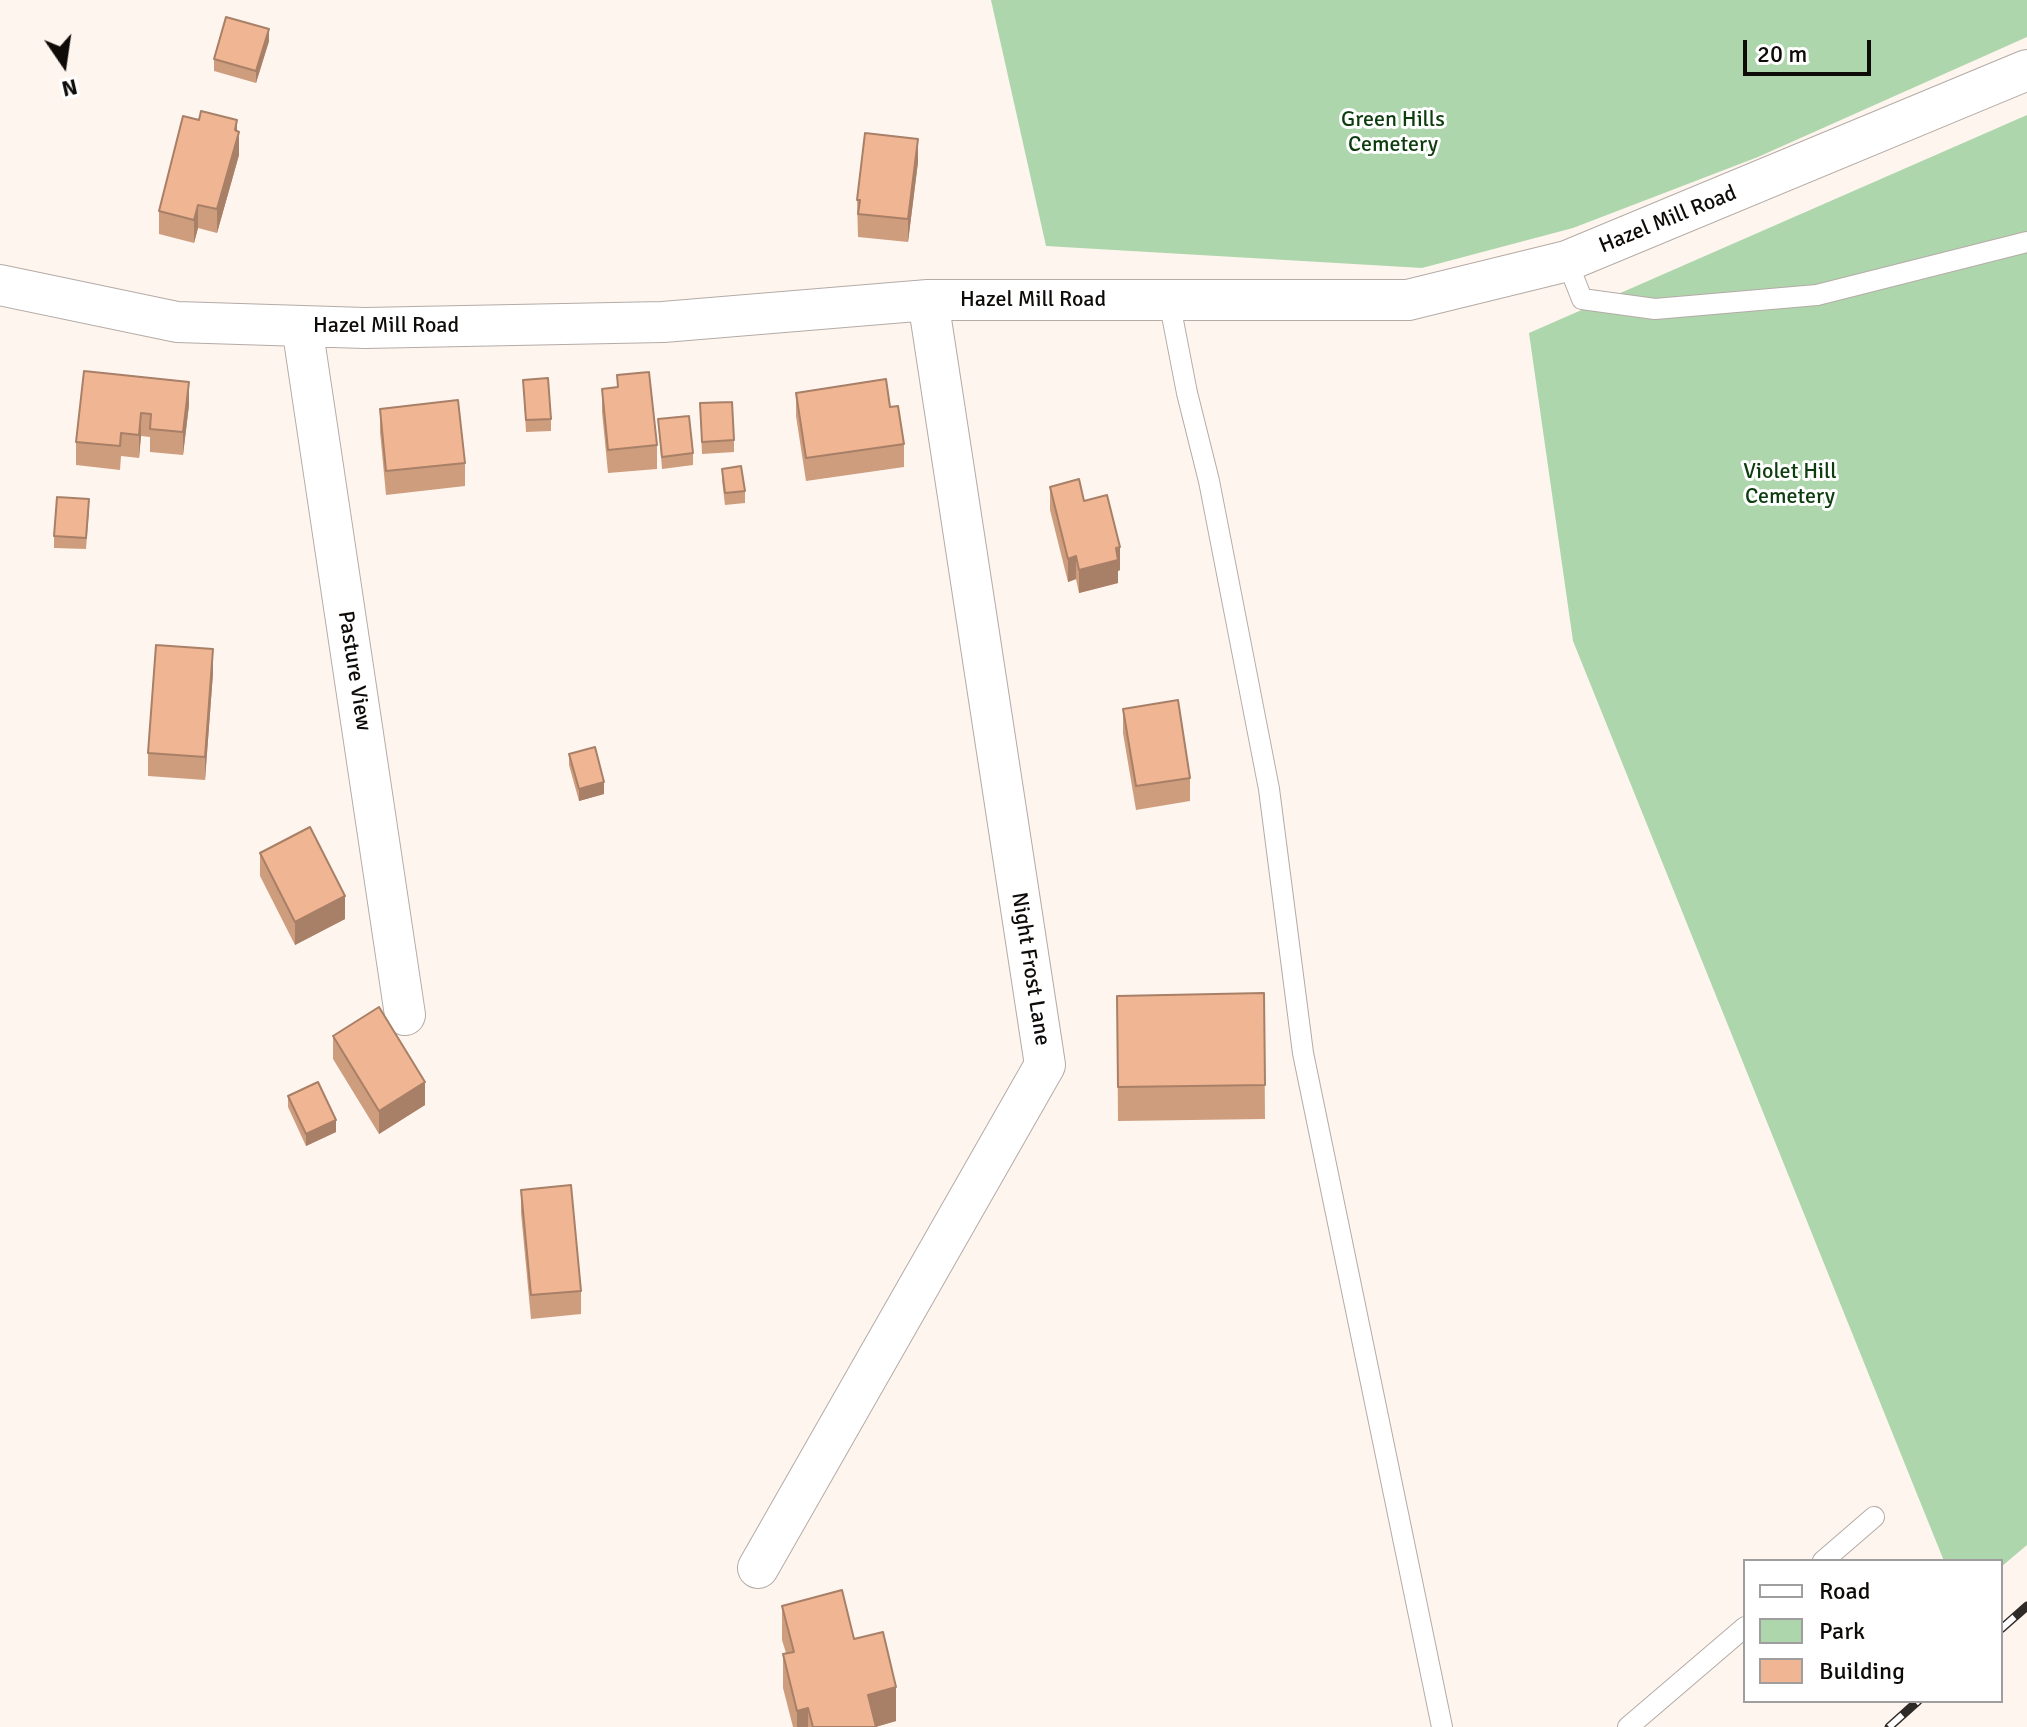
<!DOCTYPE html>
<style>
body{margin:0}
#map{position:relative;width:2027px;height:1727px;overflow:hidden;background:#fef5ef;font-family:Signika,sans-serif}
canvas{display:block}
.legend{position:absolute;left:1743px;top:1559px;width:260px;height:144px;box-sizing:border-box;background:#fff;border:2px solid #9f9d9d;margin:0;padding:10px 14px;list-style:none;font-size:24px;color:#0e0b09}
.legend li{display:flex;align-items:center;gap:16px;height:40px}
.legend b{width:40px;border:2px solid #9f9d9d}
.north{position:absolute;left:24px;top:24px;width:80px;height:80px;-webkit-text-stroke:6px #fff;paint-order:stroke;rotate:167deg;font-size:22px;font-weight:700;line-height:32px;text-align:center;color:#0e0b09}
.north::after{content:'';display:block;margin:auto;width:28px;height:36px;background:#0e0b09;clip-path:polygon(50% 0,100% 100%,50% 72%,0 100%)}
.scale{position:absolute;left:1743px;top:40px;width:128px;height:36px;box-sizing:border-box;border:4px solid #0e0b09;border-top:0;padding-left:10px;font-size:24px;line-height:28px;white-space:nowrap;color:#0e0b09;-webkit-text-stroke:6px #fff;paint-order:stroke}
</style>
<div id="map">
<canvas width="2027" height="1727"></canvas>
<ul class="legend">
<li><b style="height:10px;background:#fff"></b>Road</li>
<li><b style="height:22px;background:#aed6ac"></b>Park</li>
<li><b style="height:22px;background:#f0b693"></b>Building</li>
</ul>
<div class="north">N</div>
<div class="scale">20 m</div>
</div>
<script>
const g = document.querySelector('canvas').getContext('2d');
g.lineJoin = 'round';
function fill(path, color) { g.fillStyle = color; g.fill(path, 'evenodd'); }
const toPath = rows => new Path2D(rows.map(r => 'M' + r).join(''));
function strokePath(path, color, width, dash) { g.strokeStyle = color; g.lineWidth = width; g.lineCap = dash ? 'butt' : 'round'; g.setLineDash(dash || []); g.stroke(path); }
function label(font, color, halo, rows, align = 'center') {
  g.font = font + ' Signika,sans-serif'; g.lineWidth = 6; g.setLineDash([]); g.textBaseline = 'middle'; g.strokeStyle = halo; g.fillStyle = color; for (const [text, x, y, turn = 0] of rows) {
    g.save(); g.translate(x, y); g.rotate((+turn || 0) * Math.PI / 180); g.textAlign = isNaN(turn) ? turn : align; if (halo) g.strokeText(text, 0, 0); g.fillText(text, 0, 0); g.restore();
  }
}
fill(toPath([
 [991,0,2027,0,2027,37,1758,157,1573,228,1422,268,1046,246],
 [2027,115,2027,1545,2001,1567,2001,1561,1944,1561,1573,641,1529,333]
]), '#aed6ac');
const lane = toPath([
 [1567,261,1582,299,1655,309,1817,295,2027,242],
 [1169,300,1187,393,1209,481,1269,789,1303,1053,1442,1727],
 [1823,1561,1874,1517],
 [1628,1727,1745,1627]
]);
const street = toPath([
 [0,285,177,322,365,328,663,322,928,300,1408,300,1567,261,2027,70],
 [302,326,405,1015],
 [758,1568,1045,1065,928,300]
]);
strokePath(lane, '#b4aba6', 22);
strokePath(street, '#b4aba6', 42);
strokePath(lane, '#fff', 20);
strokePath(street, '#fff', 40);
const rail = toPath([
 [2001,1629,2027,1606],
 [1889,1727,1918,1701]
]);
strokePath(rail, '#2f2b29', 9);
strokePath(rail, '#fff', 6, [18]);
fill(toPath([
 [269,41,256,83,214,71,214,59],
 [237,131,239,155,217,233,198,228,194,243,159,234,159,211],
 [918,162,908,242,858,237,857,200],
 [84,371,189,405,183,455,150,452,150,437,141,436,139,458,121,456,120,470,76,465,76,442],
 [617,375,657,445,657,469,608,473,602,412,602,389,617,388],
 [523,380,551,419,551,431,526,432],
 [796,393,890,407,904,444,904,467,806,481,796,416],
 [700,403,734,440,734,452,702,454],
 [380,409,465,463,465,486,386,495,380,432],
 [658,419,693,453,693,465,662,469],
 [722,469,745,491,745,503,725,505,722,480],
 [1050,487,1084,501,1120,570,1118,571,1118,583,1079,593,1076,579,1068,582,1050,510],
 [89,511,86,549,54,548,54,536],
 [213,673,205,780,148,776,148,753],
 [1123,709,1190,778,1190,801,1136,810,1123,733],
 [569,754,604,794,579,801,569,765],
 [260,853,345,919,295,945,260,876],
 [1264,993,1265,1119,1118,1121,1117,996],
 [333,1036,425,1105,379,1134,333,1059],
 [288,1096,336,1132,306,1146,288,1107],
 [521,1190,581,1291,581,1314,531,1319,521,1213],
 [782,1606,854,1639,896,1721,876,1727,793,1727,783,1688,783,1654,786,1653,782,1640]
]), '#ce9d7e');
fill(toPath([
 [269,29,269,41,256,83,256,71],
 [237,120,237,139,239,132,239,155,217,233,217,209],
 [918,139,918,162,908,242,908,219],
 [198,205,198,228,194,243,194,220],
 [189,382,189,405,183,455,183,432],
 [141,413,141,436,139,458,139,435],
 [1120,547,1120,570,1118,571,1118,583,1079,593,1079,570],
 [1076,556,1076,579,1068,582,1068,559],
 [213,649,213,673,205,780,205,757],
 [604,782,604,794,579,801,579,789],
 [345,896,345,919,295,945,295,922],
 [425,1082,425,1105,379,1134,379,1111],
 [336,1120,336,1132,306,1146,306,1134],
 [896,1687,896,1721,875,1727,868,1695],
 [808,1708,808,1727,797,1727,797,1711]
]), '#a87f67');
const building = toPath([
 [226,17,269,29,256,71,214,59,226,17],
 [201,111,237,120,235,130,239,132,217,209,198,205,194,220,159,211,183,116,199,120,201,111],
 [865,133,918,139,908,219,858,214,860,200,857,200,865,133],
 [84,371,189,382,183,432,150,429,151,414,141,413,139,435,121,433,120,446,76,442,84,371],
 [649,372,657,445,608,450,602,389,618,387,617,375,649,372],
 [548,378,551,419,526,420,523,380,548,378],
 [886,379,890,407,898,406,904,444,806,458,796,393,886,379],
 [458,400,465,463,386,471,380,409,458,400],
 [732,402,734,440,702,442,700,403,732,402],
 [689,416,693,453,662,457,658,419,689,416],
 [741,466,745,491,725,493,722,469,741,466],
 [1079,479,1084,501,1107,495,1120,547,1116,548,1118,560,1079,570,1076,556,1068,559,1050,487,1079,479],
 [57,497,89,499,86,538,54,536,57,497],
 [156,645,213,649,205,757,148,753,156,645],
 [1178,700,1190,778,1136,786,1123,709,1178,700],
 [595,747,604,782,579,789,569,754,595,747],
 [310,827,345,896,295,922,260,853,310,827],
 [1264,993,1265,1085,1118,1087,1117,996,1264,993],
 [379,1007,425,1082,379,1111,333,1036,379,1007],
 [318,1082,336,1120,306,1134,288,1096,318,1082],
 [571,1185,581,1291,531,1295,521,1190,571,1185],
 [842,1590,854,1639,883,1632,896,1687,868,1695,876,1727,813,1727,808,1708,797,1711,783,1654,794,1652,782,1606,842,1590]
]);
fill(building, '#f0b693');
strokePath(building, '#a87f67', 2);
label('22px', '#0d3d0e', '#fff', [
 ["Green Hills",1393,120],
 ["Cemetery",1393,145],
 ["Violet Hill",1790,472],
 ["Cemetery",1790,497]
]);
label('22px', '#0e0b09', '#fff', [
 ["Hazel Mill Road",1668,220,-22],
 ["Hazel Mill Road",1033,300],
 ["Hazel Mill Road",386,326],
 ["Pasture View",354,671,81],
 ["Night Frost Lane",1030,969,81]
]);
</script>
